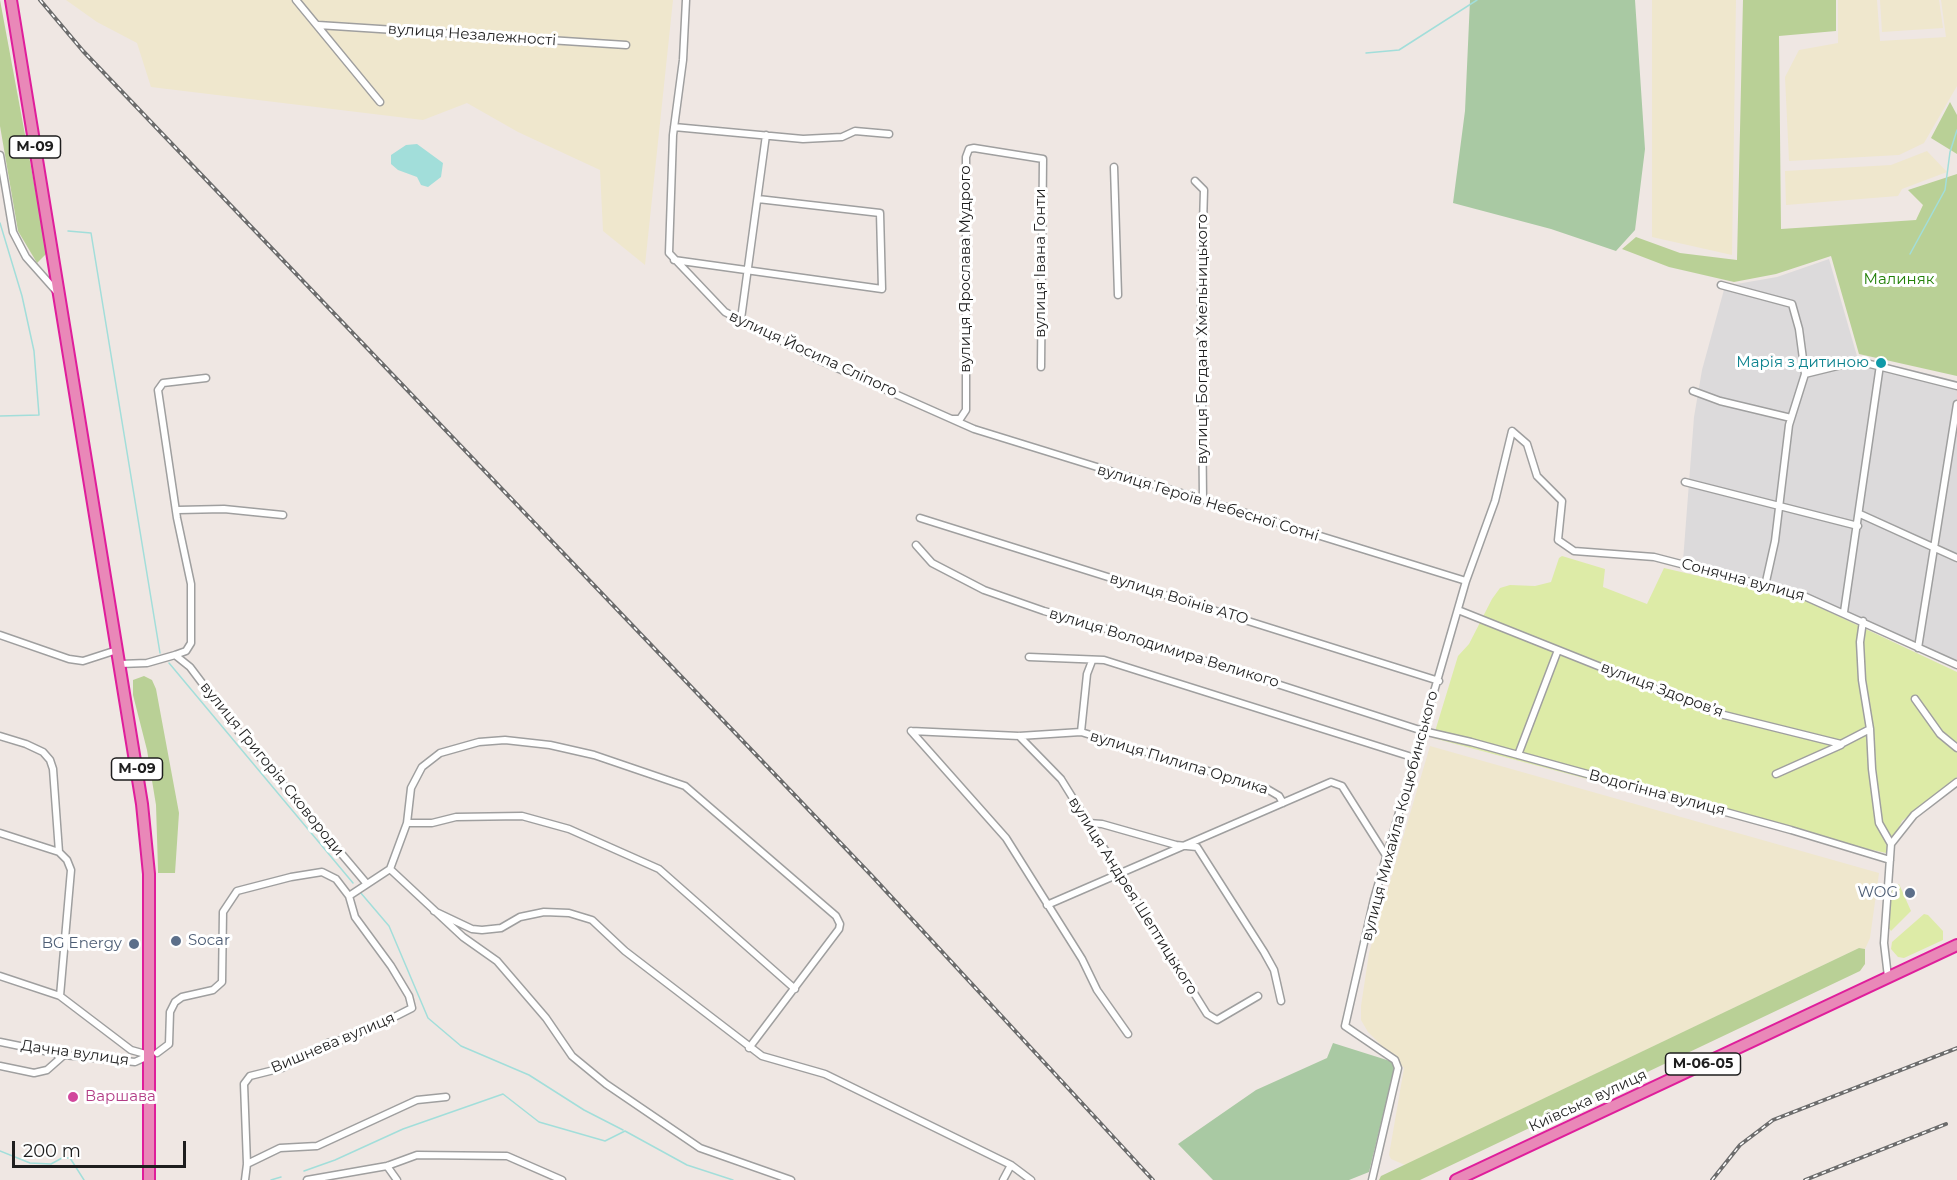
<!DOCTYPE html>
<meta charset="utf-8">
<style>
body{margin:0}
#map{position:relative;width:1957px;height:1180px;overflow:hidden;background:#efe7e3;font-family:Montserrat,sans-serif}
canvas{display:block}
.scale{position:absolute;left:12px;top:1141px;width:174px;height:27px;box-sizing:border-box;border:3px solid #1e1e1e;border-top:0;padding-left:8px;font-size:18px;line-height:21px;white-space:nowrap;color:#1e1e1e;-webkit-text-stroke:4px #fff;paint-order:stroke}
</style>
<div id="map">
<canvas width="1957" height="1180"></canvas>
<div class="scale">200 m</div>
</div>
<script>
const g = document.querySelector('canvas').getContext('2d');
g.lineJoin = 'round';
function fill(path, color) { g.fillStyle = color; g.fill(path, 'evenodd'); }
const toPath = rows => new Path2D(rows.map(r => 'M' + r).join(''));
function strokePath(path, color, width, dash) { g.strokeStyle = color; g.lineWidth = width; g.lineCap = dash ? 'butt' : 'round'; g.setLineDash(dash || []); g.stroke(path); }
function label(font, color, halo, rows, align = 'center') {
  g.font = font + ' Montserrat,sans-serif'; g.lineWidth = 6; g.setLineDash([]); g.textBaseline = 'middle'; g.strokeStyle = halo; g.fillStyle = color; for (const [text, x, y, turn = 0] of rows) {
    g.save(); g.translate(x, y); g.rotate((+turn || 0) * Math.PI / 180); g.textAlign = isNaN(turn) ? turn : align; if (halo) g.strokeText(text, 0, 0); g.fillText(text, 0, 0); g.restore();
  }
}
fill(toPath([
 [1829,259,1857,356,1957,381,1957,662,1805,593,1683,561,1694,417,1702,370,1725,286,1777,277]
]), '#dcdadb');
fill(toPath([
 [66,0,673,0,645,265,603,231,600,170,518,132,467,103,423,120,151,87,137,43,97,22],
 [1652,0,1736,0,1732,255,1652,237],
 [1838,0,1877,0,1880,41,1946,37,1941,0,1957,0,1957,86,1924,143,1899,155,1789,161,1785,77,1799,50,1838,43],
 [1880,0,1939,0,1943,28,1882,32],
 [1927,151,1947,172,1902,189,1898,196,1786,205,1785,171,1891,165],
 [1430,746,1879,873,1870,938,1865,949,1859,948,1405,1165,1391,1159,1389,1155,1404,1068,1368,1032,1361,1020,1361,1006,1369,953]
]), '#efe7cd');
fill(toPath([
 [1562,556,1605,569,1603,587,1647,604,1664,568,1806,601,1957,672,1957,777,1902,821,1886,853,1761,825,1433,738,1458,656,1469,644,1492,599,1500,588,1510,585,1535,586,1551,582,1559,558],
 [1899,884,1911,911,1891,931,1889,928,1891,890],
 [1924,914,1928,915,1943,931,1943,940,1904,958,1898,957,1891,949,1892,942]
]), '#ddeba7');
fill(toPath([
 [0,0,47,253,37,263,18,231,0,126],
 [1743,0,1836,0,1836,31,1779,36,1781,229,1916,220,1923,205,1908,190,1957,174,1957,376,1859,354,1831,256,1776,274,1734,282,1669,267,1622,249,1636,237,1680,253,1737,260],
 [1950,102,1957,115,1957,154,1931,138],
 [144,676,152,680,156,689,179,813,175,873,158,873,158,869,156,805,147,750,133,695,133,680],
 [1859,948,1865,949,1865,964,1860,971,1420,1180,1379,1180,1381,1176]
]), '#b9d096');
fill(toPath([
 [1470,0,1635,0,1645,149,1635,230,1616,251,1551,229,1453,203,1465,111],
 [1333,1043,1390,1061,1395,1066,1369,1172,1349,1180,1213,1180,1178,1144,1256,1090,1327,1058]
]), '#a9c9a3');
fill(toPath([
 [417,144,443,163,441,177,428,187,421,185,417,177,398,170,391,164,391,155,406,145]
]), '#a2deda');
strokePath(toPath([
 [1366,53,1399,50,1477,0],
 [0,223,22,296,34,351,39,415,0,416],
 [68,231,91,233,160,653],
 [1910,254,1945,190,1950,152,1957,130],
 [169,663,353,883],
 [360,892,389,926,428,1018,461,1046,529,1075,584,1110,623,1130],
 [0,1151,30,1163,51,1164,62,1158,70,1158,84,1180],
 [304,1171,335,1160,403,1129,503,1094,539,1122,605,1141,625,1131,687,1165,733,1180],
 [271,1180,281,1177]
]), '#a2deda', 1.5);
const street = toPath([
 [296,0,380,102],
 [686,0,683,60,673,135,669,253,725,312,821,361,974,429,1466,581],
 [318,25,626,45],
 [674,127,803,139,842,137,855,131,889,134],
 [0,155,13,232,26,257,57,292],
 [1114,167,1118,295],
 [1195,181,1204,190,1201,294,1203,500],
 [674,260,882,289,880,213,758,199],
 [1721,285,1792,304,1799,329,1805,374,1789,425,1775,541,1765,586],
 [741,319,766,135],
 [1805,374,1858,361,1957,386],
 [1693,391,1720,401,1791,418],
 [953,419,960,419,966,410,966,157,969,149,974,148,1043,159,1041,367],
 [1685,482,1858,526],
 [178,510,224,509,283,515],
 [1860,514,1957,558],
 [920,518,1439,681],
 [916,545,932,563,984,590,1044,611,1097,626,1423,731,1471,742,1791,830,1890,860],
 [1458,610,1716,713,1841,744,1870,729],
 [1844,612,1880,365],
 [1863,621,1860,642,1862,680,1870,729,1872,769,1879,823,1891,844],
 [0,635,69,659,83,661,117,650],
 [1918,648,1957,404],
 [175,655,190,667,242,736,367,884],
 [1029,657,1104,660,1415,758],
 [120,664,147,663,175,655,186,651,191,643,191,584,177,518,158,390,163,383,206,378],
 [1915,699,1940,734,1957,748],
 [911,731,1019,736,1081,732,1267,789,1279,796,1283,803],
 [911,731,1006,838,1082,959,1097,990,1128,1034],
 [1081,732,1087,674,1092,661],
 [0,736,26,744,43,752,50,760,53,769,59,852],
 [1019,736,1061,779,1207,1014,1217,1020,1258,996],
 [1518,755,1558,650],
 [1776,774,1841,745],
 [407,823,432,823,456,817,522,816,569,829,659,869,795,989],
 [1088,823,1102,824,1176,845,1197,847,1264,952,1274,970,1281,1001],
 [0,833,59,852,67,860,71,870,60,996],
 [390,869,407,823,411,788,422,767,440,753,479,742,505,740,550,745,594,755,685,786,836,916,840,924,839,929,749,1048],
 [390,869,463,937,497,961,546,1018,572,1056,606,1084,700,1148,791,1180],
 [349,896,390,869],
 [1047,905,1331,782,1342,786,1387,857],
 [434,911,472,929,482,930,501,928,520,917,544,912,569,913,592,920,625,951,762,1056,825,1074,1011,1165,1031,1180],
 [0,976,60,996,131,1050,149,1055],
 [1888,977,1884,943,1891,844,1914,815,1957,782],
 [0,1042,64,1055,135,1062,148,1056],
 [157,1053,169,1044,170,1012,175,1002,182,997,213,990,222,982,223,912,237,891,291,877,322,872,336,879,349,896],
 [0,1066,34,1073,47,1070,64,1055],
 [247,1164,280,1148,317,1146,417,1100,446,1097],
 [387,1166,397,1180],
 [245,1180,247,1164,244,1084,250,1076,282,1068,328,1043,355,1037,412,1008,409,996,391,966,355,917,349,896],
 [307,1180,387,1166,417,1155,507,1156,562,1180],
 [1003,1180,1011,1165],
 [1372,1180,1398,1068,1395,1060,1345,1026,1374,899,1466,581,1495,501,1512,431,1527,444,1537,476,1562,501,1558,540,1574,551,1654,557,1804,596,1957,665]
]);
const highway = toPath([
 [11,0,142,804,149,874,149,1180],
 [1456,1180,1957,945]
]);
strokePath(street, '#9f9f9f', 9);
strokePath(highway, '#df1e9b', 14);
strokePath(street, '#fff', 6);
strokePath(highway, '#e988b8', 10);
const rail = toPath([
 [40,0,83,51,872,876,1153,1180],
 [1712,1180,1740,1145,1773,1120,1957,1048],
 [1805,1180,1946,1124]
]);
strokePath(rail, '#6c6c6c', 4);
strokePath(rail, '#fff', 1.5, [4.5]);
for (const [x, y, r, color] of [
 [1881,363,6,"#0f9aa8"],
 [1910,893,6,"#5c6f8a"],
 [176,941,6,"#5c6f8a"],
 [134,944,6,"#5c6f8a"],
 [73,1097,6,"#d1479c"]
]) { const dot = new Path2D(); dot.arc(x, y, r, 0, 2 * Math.PI); g.fillStyle = color; g.fill(dot); strokePath(dot, '#fff', 2); }
for (const [x, y, w] of [
 [35,147,51],
 [137,769,51],
 [1703,1064,75]
]) { const box = new Path2D(); box.roundRect(x - w / 2, y - 11, w, 22, 4.5); g.fillStyle = '#fff'; g.fill(box); strokePath(box, '#1e1e1e', 1.5); }
label('bold 14px', '#1e1e1e', null, [
 ["М-09",35,147],
 ["М-09",137,769],
 ["М-06-05",1703,1064]
]);
label('15px', '#1e1e1e', '#fff', [
 ["вулиця Незалежності",472,35,4],
 ["вулиця Івана Гонти",1041,263,-90],
 ["вулиця Ярослава Мудрого",966,269,-90],
 ["вулиця Богдана Хмельницького",1203,339,-90],
 ["вулиця Йосипа Сліпого",813,354,25],
 ["вулиця Героїв Небесної Сотні",1208,503,17],
 ["Сонячна вулиця",1743,580,15],
 ["вулиця Воїнів АТО",1179,599,17],
 ["вулиця Володимира Великого",1164,648,17],
 ["вулиця Здоровʼя",1662,690,21],
 ["вулиця Пилипа Орлика",1179,763,17],
 ["вулиця Григорія Сковороди",272,769,51],
 ["Водогінна вулиця",1657,793,15],
 ["вулиця Михайла Коцюбинського",1400,816,-75],
 ["вулиця Андрея Шептицького",1133,896,58],
 ["Вишнева вулиця",333,1043,-23],
 ["Дачна вулиця",75,1053,8],
 ["Київська вулиця",1588,1101,-25]
]);
label('15px', '#228008', '#fff', [
 ["Малиняк",1899,280]
]);
label('15px', '#0d838f', '#fff', [
 ["Марія з дитиною",1869,363]
], 'right');
label('15px', '#4e5e75', '#fff', [
 ["WOG",1898,893],
 ["Socar",188,941,"left"],
 ["BG Energy",122,944]
], 'right');
label('15px', '#b23c85', '#fff', [
 ["Варшава",85,1097]
], 'left');
</script>
